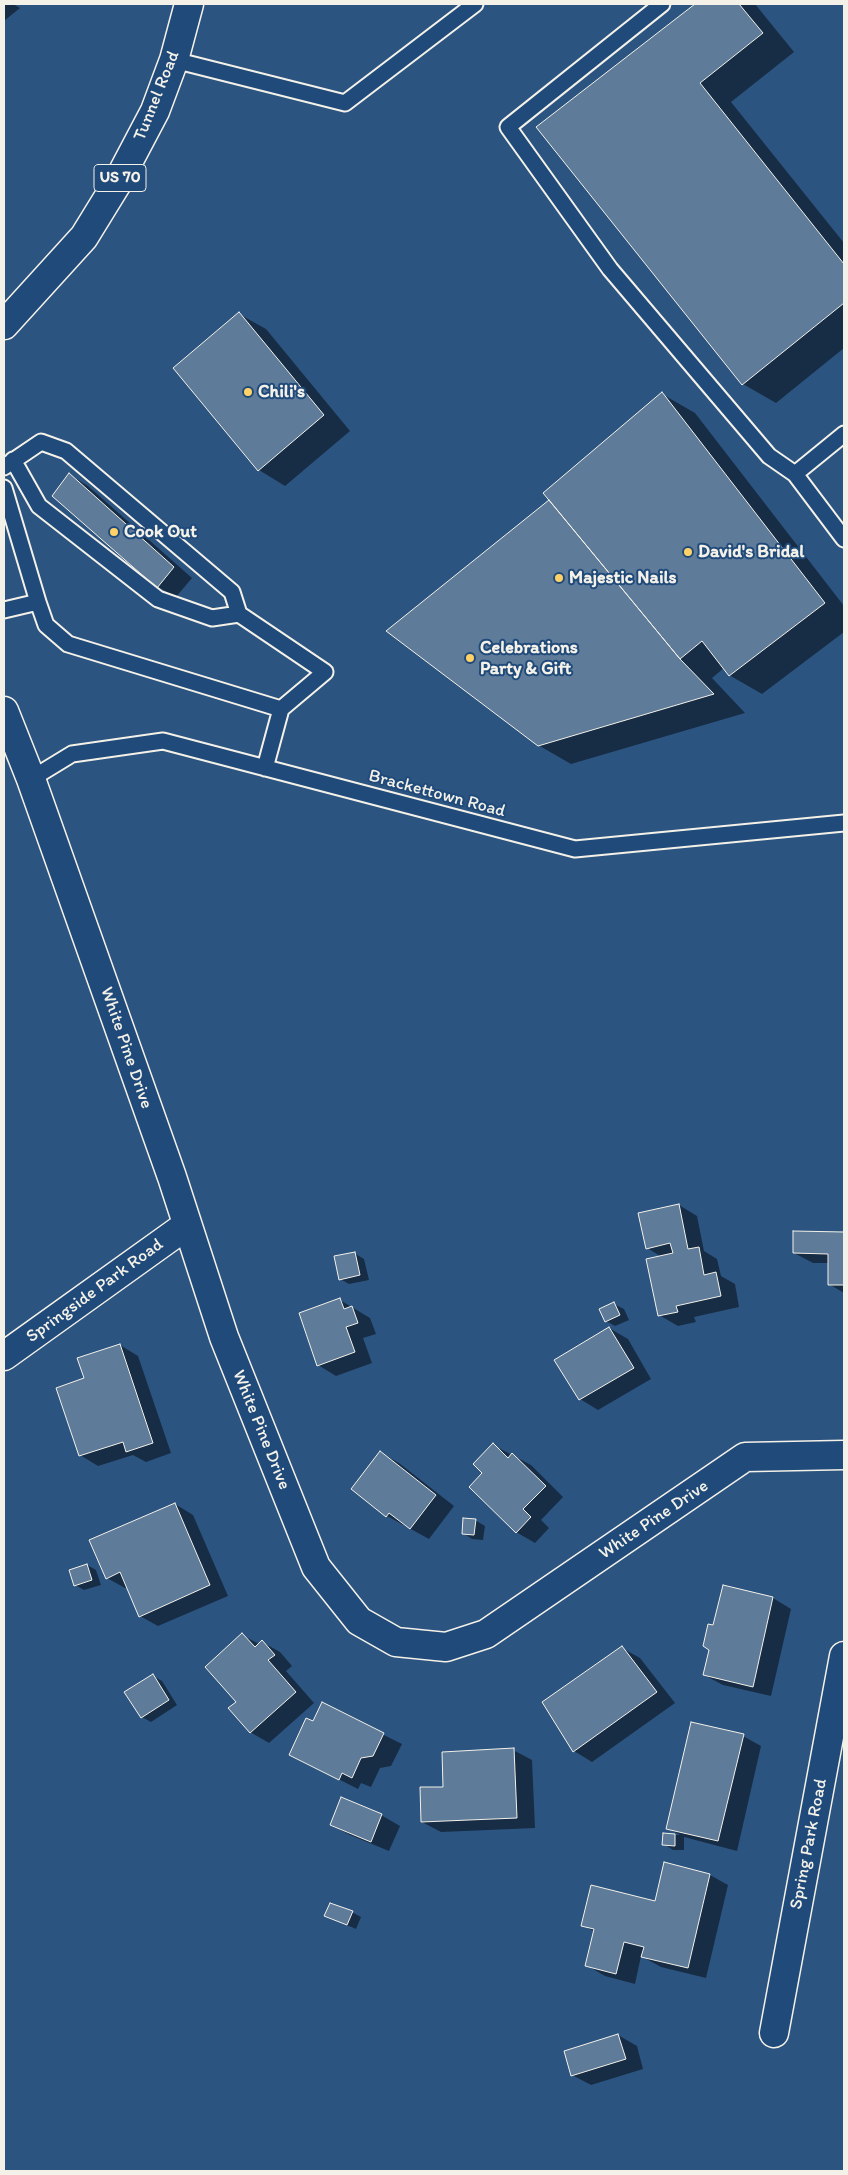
<!DOCTYPE html>
<style>
body{margin:0}
#map{position:relative;width:848px;height:2175px;overflow:hidden;background:#2c5481;font-family:Itim,sans-serif}
canvas{display:block}
.frame{position:absolute;inset:0;border:5px solid #f4f1e8;pointer-events:none}
</style>
<div id="map">
<canvas width="848" height="2175"></canvas>
<div class="frame"></div>
</div>
<script>
const g = document.querySelector('canvas').getContext('2d');
g.lineJoin = 'round';
function fill(path, color) { g.fillStyle = color; g.fill(path, 'evenodd'); }
const toPath = rows => new Path2D(rows.map(r => 'M' + r).join(''));
function strokePath(path, color, width, dash) { g.strokeStyle = color; g.lineWidth = width; g.lineCap = dash ? 'butt' : 'round'; g.setLineDash(dash || []); g.stroke(path); }
function label(font, color, halo, rows, align = 'center') {
  g.font = font + ' Itim,sans-serif'; g.lineWidth = 4; g.setLineDash([]); g.textBaseline = 'middle'; g.strokeStyle = halo; g.fillStyle = color; for (const [text, x, y, turn = 0] of rows) {
    g.save(); g.translate(x, y); g.rotate((+turn || 0) * Math.PI / 180); g.textAlign = isNaN(turn) ? turn : align; if (halo) g.strokeText(text, 0, 0); g.fillText(text, 0, 0); g.restore();
  }
}
fill(toPath([
 [4,4,13,4,20,8,4,21],
 [697,4,755,4,794,52,731,102,844,243,844,348,776,403,743,384,538,127],
 [239,314,266,329,350,431,285,486,259,470],
 [662,394,695,413,844,606,844,632,762,694,729,675,724,668,712,678,745,713,571,764,538,745,550,500],
 [70,475,88,486,192,578,176,597,158,587],
 [679,1205,697,1216,704,1251,717,1259,721,1276,735,1284,739,1307,694,1317,696,1322,678,1326,659,1315,662,1257,647,1248],
 [795,1233,844,1233,844,1293,829,1284,829,1263,813,1263,794,1253],
 [354,1253,364,1259,369,1280,349,1284,340,1279],
 [340,1300,370,1318,376,1334,363,1338,372,1363,336,1376,318,1365],
 [614,1304,624,1309,629,1320,615,1326,606,1321],
 [609,1328,628,1339,651,1379,598,1410,580,1399],
 [120,1345,138,1356,171,1453,146,1462,133,1455,98,1466,80,1455,85,1379],
 [493,1445,531,1465,563,1497,541,1520,549,1528,535,1543,516,1532,484,1473],
 [381,1453,399,1463,454,1506,429,1539,387,1516,353,1489],
 [175,1504,193,1515,228,1596,158,1626,140,1616,128,1587,125,1588,107,1578],
 [475,1520,485,1526,483,1540,472,1539,463,1533],
 [87,1565,96,1570,101,1585,84,1590,75,1585],
 [724,1586,773,1598,791,1609,771,1696,723,1685,704,1675],
 [242,1635,259,1644,262,1642,280,1652,292,1666,286,1671,314,1703,269,1743,250,1732,238,1702],
 [622,1648,640,1658,675,1703,592,1762,574,1751,544,1703],
 [153,1676,162,1681,177,1705,151,1722,142,1717],
 [322,1704,402,1744,391,1766,380,1768,371,1787,361,1783,358,1789,291,1755,314,1723],
 [743,1736,761,1746,737,1851,684,1837,684,1850,673,1850,664,1844,664,1835,680,1835,668,1828],
 [513,1750,532,1760,535,1828,441,1832,422,1822,444,1788],
 [381,1815,400,1826,389,1851,350,1835,331,1825],
 [710,1875,728,1885,706,1978,661,1967,641,1956,635,1984,605,1976,586,1965,595,1932,583,1925,656,1903],
 [352,1912,361,1917,356,1929,326,1916],
 [618,2035,637,2046,643,2069,591,2085,572,2075]
]), '#0007');
const building = toPath([
 [695,4,739,4,763,33,700,83,844,264,844,303,742,385,536,127,695,4],
 [239,312,324,415,258,471,173,368,239,312],
 [662,392,825,603,729,676,702,641,680,659,543,493,662,392],
 [69,473,174,567,157,588,52,496,69,473],
 [549,500,680,659,714,694,538,746,386,631,549,500],
 [679,1204,688,1249,699,1247,704,1275,716,1272,721,1296,676,1306,678,1312,658,1316,646,1259,673,1253,670,1243,646,1249,638,1213,679,1204],
 [793,1231,844,1232,844,1285,828,1285,828,1254,793,1253,793,1231],
 [355,1252,360,1275,339,1280,334,1256,355,1252],
 [340,1298,344,1309,352,1306,358,1323,346,1327,355,1352,317,1366,299,1313,340,1298],
 [614,1302,620,1315,605,1322,599,1309,614,1302],
 [609,1327,634,1368,579,1400,554,1360,609,1327],
 [120,1344,153,1443,126,1452,123,1442,79,1456,56,1388,84,1378,77,1358,120,1344],
 [493,1443,508,1458,512,1453,546,1486,523,1509,531,1517,516,1533,469,1487,482,1473,473,1464,493,1443],
 [380,1451,436,1495,410,1529,389,1513,386,1517,351,1489,380,1451],
 [175,1503,210,1585,139,1617,120,1572,106,1579,89,1540,175,1503],
 [463,1518,476,1519,474,1535,462,1534,463,1518],
 [87,1564,92,1580,74,1586,69,1570,87,1564],
 [723,1585,773,1597,753,1687,703,1675,709,1650,703,1646,708,1624,713,1625,723,1585],
 [242,1633,255,1647,262,1640,275,1655,268,1660,296,1692,250,1733,228,1708,236,1702,205,1667,242,1633],
 [622,1646,657,1692,573,1752,542,1702,622,1646],
 [153,1674,169,1700,141,1718,124,1692,153,1674],
 [322,1702,384,1733,373,1756,361,1758,352,1778,342,1773,339,1780,289,1755,306,1718,313,1721,322,1702],
 [691,1722,744,1734,718,1841,666,1829,691,1722],
 [514,1748,517,1818,421,1822,420,1787,443,1787,442,1752,514,1748],
 [341,1797,382,1814,371,1842,330,1825,341,1797],
 [663,1833,675,1834,675,1846,662,1845,663,1833],
 [664,1862,710,1874,688,1968,641,1957,644,1947,624,1942,616,1974,585,1966,594,1929,581,1926,591,1885,655,1901,664,1862],
 [330,1903,353,1911,347,1925,324,1916,330,1903],
 [618,2034,626,2059,571,2076,564,2051,618,2034]
]);
fill(building, '#5e7b9a');
strokePath(building, '#f4f1e8', 1);
const service = toPath([
 [662,4,508,127,610,269,769,456,795,474],
 [174,60,345,103,475,4],
 [844,434,795,474,844,539],
 [13,460,39,506,158,599,212,618,239,614],
 [4,467,41,442,66,451,232,592,239,614,325,672,281,709],
 [4,488,38,602],
 [4,610,38,602,46,625,68,644,281,709,265,768],
 [31,779,72,754,163,741,575,849,844,823]
]);
const minor = toPath([
 [4,711,31,779,172,1177,224,1337,316,1567,359,1621,396,1642,446,1647,486,1634,745,1457,844,1455],
 [4,1356,187,1225],
 [774,2033,844,1656]
]);
const primary = toPath([
 [4,325,84,237,116,185,155,111,174,60,189,4]
]);
strokePath(service, '#f4f1e8', 19);
strokePath(minor, '#f4f1e8', 31);
strokePath(primary, '#f4f1e8', 31);
strokePath(service, '#1f4a7a', 15);
strokePath(minor, '#1f4a7a', 28);
strokePath(primary, '#1f4a7a', 28);
for (const [x, y, r, color] of [
 [248,392,5,"#ffd166"],
 [114,532,5,"#ffd166"],
 [688,552,5,"#ffd166"],
 [559,578,5,"#ffd166"],
 [470,658,5,"#ffd166"]
]) { const dot = new Path2D(); dot.arc(x, y, r, 0, 2 * Math.PI); g.fillStyle = color; g.fill(dot); strokePath(dot, '#1f4a7a', 2); }
for (const [x, y, w] of [
 [120,178,52]
]) { const box = new Path2D(); box.roundRect(x - w / 2, y - 13.5, w, 27, 4); g.fillStyle = '#1f4a7a'; g.fill(box); strokePath(box, '#f4f1e8', 1); }
label('bold 16px', '#f4f1e8', null, [
 ["US 70",120,178]
]);
label('18px', '#f4f1e8', '#1f4a7a', [
 ["Tunnel Road",157,96,-68],
 ["Brackettown Road",437,794,15],
 ["White Pine Drive",126,1048,71],
 ["Springside Park Road",95,1291,-36],
 ["White Pine Drive",261,1430,68],
 ["White Pine Drive",654,1520,-34],
 ["Spring Park Road",809,1844,-79]
]);
label('bold 18px', '#f4f1e8', '#1f4a7a', [
 ["Chili's",258,392],
 ["Cook Out",124,532],
 ["David's Bridal",698,552],
 ["Majestic Nails",569,578],
 ["Celebrations",480,648],
 ["Party & Gift",480,669]
], 'left');
</script>
